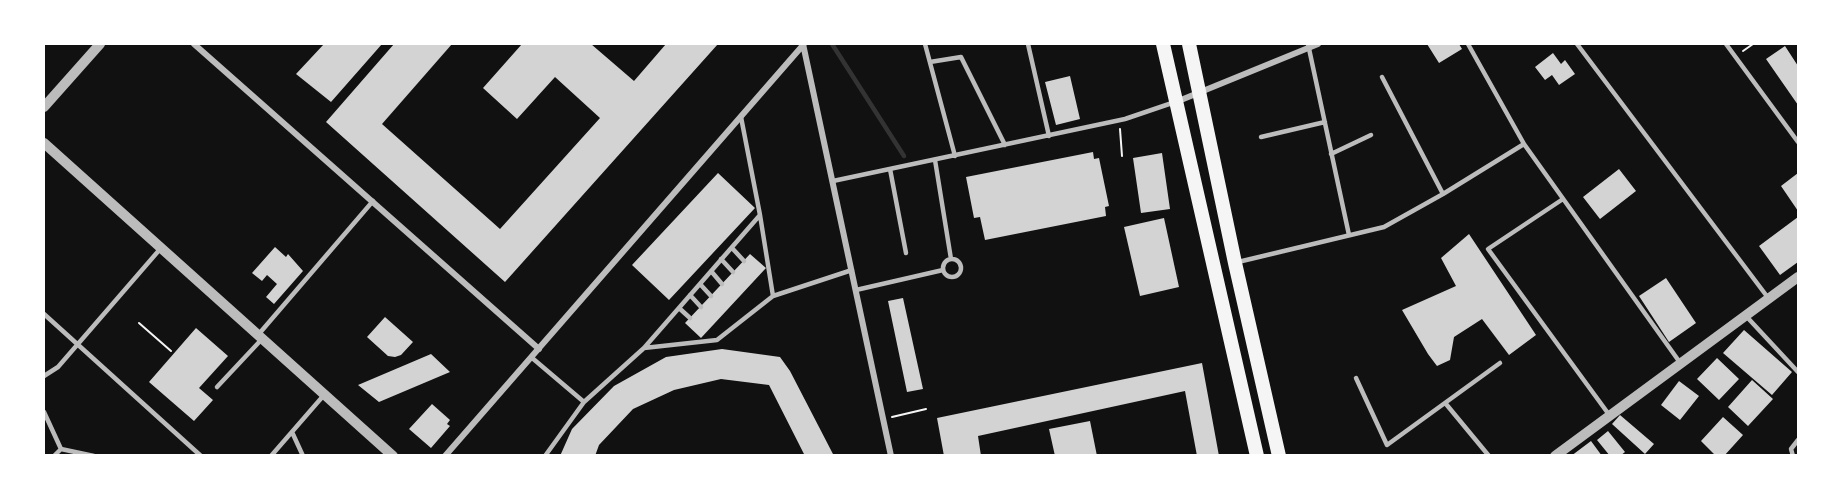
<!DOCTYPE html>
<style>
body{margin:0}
#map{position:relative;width:1842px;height:499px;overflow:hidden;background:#111;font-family:"Roboto Condensed",sans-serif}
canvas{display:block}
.frame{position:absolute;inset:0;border:45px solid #fff;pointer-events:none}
</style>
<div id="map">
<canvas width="1842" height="499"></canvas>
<div class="frame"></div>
</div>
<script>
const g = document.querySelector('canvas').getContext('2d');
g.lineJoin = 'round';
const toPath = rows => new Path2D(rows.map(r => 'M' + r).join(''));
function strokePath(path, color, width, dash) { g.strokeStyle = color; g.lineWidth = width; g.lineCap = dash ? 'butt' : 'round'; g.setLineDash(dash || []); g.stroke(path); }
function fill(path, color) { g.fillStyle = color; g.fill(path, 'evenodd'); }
strokePath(toPath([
 [832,44,904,156]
]), '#333', 4.5);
fill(toPath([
 [324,44,382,44,331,102,296,74],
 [394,44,452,44,382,124,500,229,600,118,555,77,517,119,483,88,522,44,591,44,634,81,666,44,718,44,505,282,326,122],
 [1427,44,1459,44,1462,49,1439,63],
 [1785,46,1798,66,1798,105,1766,59],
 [1553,53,1561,64,1565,60,1575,74,1559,85,1552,75,1545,80,1535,67],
 [1070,76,1080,119,1056,125,1045,82],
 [1093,152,1094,159,1099,158,1109,206,1105,207,1106,216,985,240,980,217,974,218,966,177],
 [1162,153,1170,209,1141,213,1133,158],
 [1619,169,1636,191,1600,219,1583,197],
 [718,173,755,208,669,300,632,265],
 [1798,173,1798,211,1781,186],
 [1798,217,1798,262,1780,275,1759,246],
 [1164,218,1179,287,1140,296,1124,227],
 [1469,234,1536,335,1509,355,1482,319,1454,337,1450,360,1437,366,1428,354,1402,310,1456,286,1441,258],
 [275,247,286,257,288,254,303,271,274,304,266,297,277,284,267,275,262,281,252,273],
 [750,254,766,268,701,338,685,323],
 [1666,278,1696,323,1669,342,1639,296],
 [903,298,923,389,907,392,888,301],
 [385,317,413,342,401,355,395,357,388,356,367,337],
 [196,328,228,356,199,388,213,400,194,421,149,382],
 [1744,330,1792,372,1772,395,1723,353],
 [722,349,780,357,790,371,834,456,805,456,769,385,721,379,674,390,633,409,599,445,595,456,560,456,572,429,614,386,666,357],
 [431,354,450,372,379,402,358,385],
 [1717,358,1739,379,1719,400,1697,379],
 [1202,363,1219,456,1197,456,1185,391,978,436,981,456,944,456,937,418],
 [1752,380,1773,399,1748,426,1728,407],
 [1679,381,1699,396,1680,420,1661,405],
 [432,404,450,420,447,424,450,426,431,448,409,429],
 [1620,415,1654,444,1645,454,1612,424],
 [1723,417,1743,435,1724,456,1716,456,1701,441],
 [1090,421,1097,456,1055,456,1049,429],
 [1608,431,1625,452,1620,456,1610,456,1597,440],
 [1591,441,1602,456,1571,456]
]), '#d3d3d3');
strokePath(toPath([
 [1743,51,1753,44],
 [1120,129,1122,156],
 [139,323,171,351],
 [892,417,926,409]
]), '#f5f5f5', 2);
strokePath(toPath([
 [925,44,955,156],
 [1028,44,1049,136],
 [1308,44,1349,235],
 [1468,44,1524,144,1681,364],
 [1577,44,1769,299],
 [1726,44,1798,142],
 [930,62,961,57,1005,145],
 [1382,77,1443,194],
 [1261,137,1325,122],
 [1331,154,1371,135],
 [935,160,951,259],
 [890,169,906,253],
 [833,181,1125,119,1175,102],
 [1563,199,1488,249,1610,416],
 [760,215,773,296],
 [732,248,744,261],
 [721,259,733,272],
 '943 268a9 9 0 1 1 18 0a9 9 0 1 1-18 0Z',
 [1238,262,1384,227,1443,194,1524,144],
 [711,271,722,284],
 [700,284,711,296],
 [856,290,943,270],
 [690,295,701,307],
 [679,308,690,318],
 [44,314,201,456],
 [1746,316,1798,372],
 [258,335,373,201],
 [644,348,760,215,741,117],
 [531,357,584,402],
 [44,376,58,367,161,248],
 [1356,378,1387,445,1500,363],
 [217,387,262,339],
 [1446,404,1489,456],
 [44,412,61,449,94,456],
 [292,432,303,456],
 [54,456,61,449],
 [271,456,324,395],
 [545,456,584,402,644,348,717,340,773,296,852,270],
 [1793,456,1791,449,1798,440]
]), '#bcbcbc', 4.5);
strokePath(toPath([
 [194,44,539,349],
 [803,44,891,456],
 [1176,102,1318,44],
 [445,456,804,44]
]), '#bcbcbc', 6);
strokePath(toPath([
 [44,107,100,44],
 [44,143,393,456],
 [1555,456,1798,277]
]), '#bcbcbc', 10);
strokePath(toPath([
 [1163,44,1257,456],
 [1189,44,1235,263,1279,456]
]), '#f5f5f5', 14);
</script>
